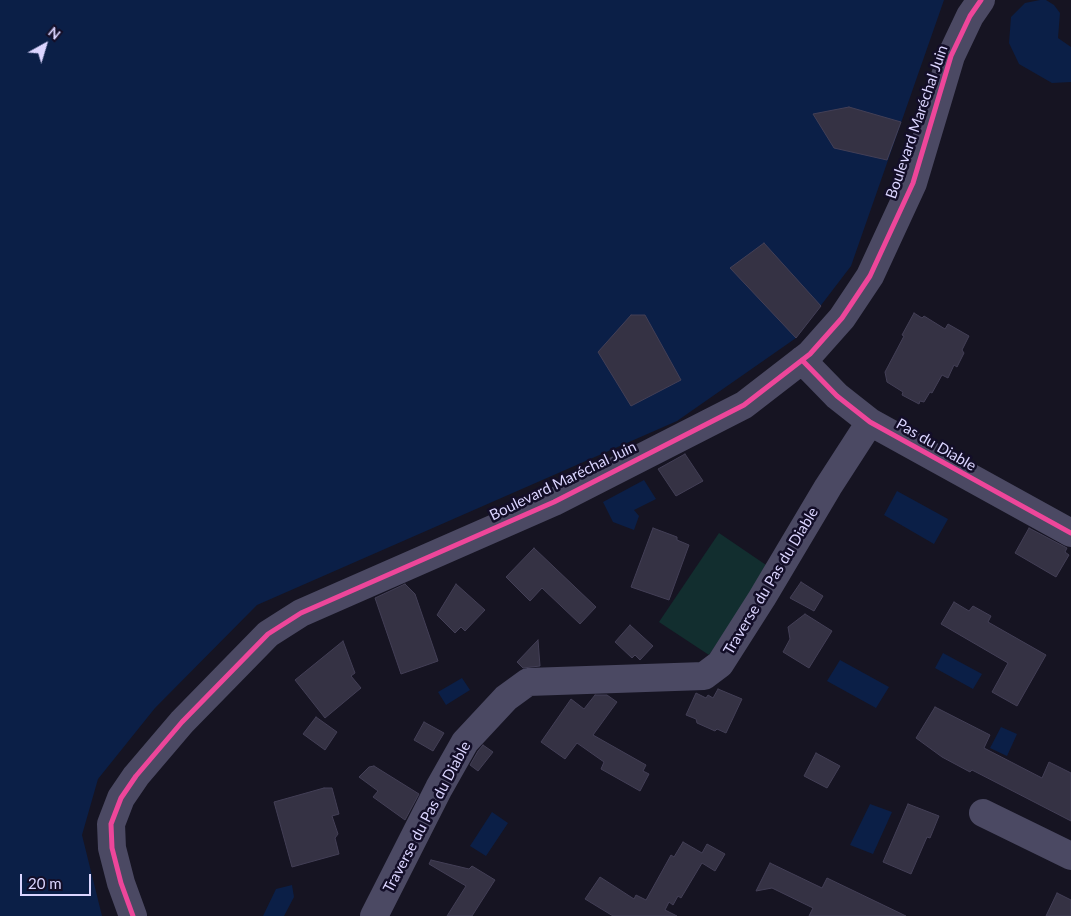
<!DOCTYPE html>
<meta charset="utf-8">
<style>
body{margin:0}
#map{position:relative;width:1071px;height:916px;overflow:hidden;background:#161422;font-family:Lato,sans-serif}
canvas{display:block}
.north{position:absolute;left:20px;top:20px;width:50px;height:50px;-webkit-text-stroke:4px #130e28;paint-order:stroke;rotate:39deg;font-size:14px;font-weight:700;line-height:20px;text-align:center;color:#dbd5ff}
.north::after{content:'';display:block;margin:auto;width:18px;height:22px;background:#dbd5ff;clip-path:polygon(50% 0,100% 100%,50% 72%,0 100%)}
.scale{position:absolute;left:20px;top:874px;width:71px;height:22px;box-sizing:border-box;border:2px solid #dbd5ff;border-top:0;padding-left:6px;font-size:15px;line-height:18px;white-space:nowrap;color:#dbd5ff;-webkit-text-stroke:4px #130e28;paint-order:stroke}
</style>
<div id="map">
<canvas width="1071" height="916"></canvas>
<div class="north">N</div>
<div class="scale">20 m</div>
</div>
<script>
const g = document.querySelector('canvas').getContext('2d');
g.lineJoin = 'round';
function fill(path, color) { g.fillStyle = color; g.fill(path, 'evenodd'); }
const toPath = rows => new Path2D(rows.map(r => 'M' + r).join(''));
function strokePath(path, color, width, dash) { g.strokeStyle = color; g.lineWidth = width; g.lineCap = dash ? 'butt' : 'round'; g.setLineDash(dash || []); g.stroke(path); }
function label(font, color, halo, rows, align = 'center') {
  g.font = font + ' Lato,sans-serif'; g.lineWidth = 5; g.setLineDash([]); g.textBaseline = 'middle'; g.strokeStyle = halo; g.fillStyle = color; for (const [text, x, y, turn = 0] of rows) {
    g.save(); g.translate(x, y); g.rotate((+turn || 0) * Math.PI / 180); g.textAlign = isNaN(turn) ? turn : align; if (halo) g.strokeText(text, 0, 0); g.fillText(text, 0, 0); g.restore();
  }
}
fill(toPath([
 [719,533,769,567,709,655,659,622]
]), '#122e2f');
fill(toPath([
 [0,0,944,0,851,266,796,338,677,421,257,605,155,708,98,779,82,835,102,916,0,916],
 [1040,0,1046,0,1054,5,1060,13,1058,38,1071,47,1071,82,1052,83,1019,64,1009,43,1011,17,1025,3],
 [644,480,656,499,634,510,639,516,634,530,613,522,603,502],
 [897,491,948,519,934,544,884,515],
 [943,653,982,674,973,689,935,668],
 [840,660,889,687,876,708,827,681],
 [462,678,470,690,446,705,438,692],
 [1001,727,1017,734,1007,756,990,748],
 [870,804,892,812,873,854,850,845],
 [492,812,508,823,486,856,470,846],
 [292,885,294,897,284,916,263,916,276,889]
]), '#0b1f47');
const building = toPath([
 [849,107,901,122,887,160,834,148,813,114,849,107],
 [764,243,821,306,796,338,730,268,764,243],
 [914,313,922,318,924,316,945,329,948,324,969,336,962,350,964,353,957,367,954,365,948,378,942,375,932,393,930,392,924,402,920,401,919,404,902,395,903,392,887,382,885,372,904,336,902,335,914,313],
 [631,315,645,315,681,380,631,406,598,352,631,315],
 [685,454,703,481,676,496,658,469,685,454],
 [653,528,677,537,677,540,689,545,669,600,631,587,653,528],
 [1029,528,1067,548,1065,552,1069,555,1056,577,1015,553,1029,528],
 [534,548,596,607,580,624,542,588,530,601,506,577,534,548],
 [801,582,823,596,814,611,790,598,801,582],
 [405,584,415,594,438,661,401,674,375,598,405,584],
 [456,584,485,610,465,631,461,627,455,633,437,615,456,584],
 [954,602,969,611,973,606,991,616,988,622,1046,655,1017,706,992,692,1008,663,941,624,954,602],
 [805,614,832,631,809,668,783,652,790,639,788,627,805,614],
 [630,625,653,646,640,660,635,655,632,658,615,642,630,625],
 [538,640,540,666,523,668,517,662,538,640],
 [343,641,355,673,351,676,361,688,325,718,295,680,343,641],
 [718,689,742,699,726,733,717,729,715,731,697,723,696,719,686,715,696,693,706,698,708,695,713,698,718,689],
 [595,695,607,695,617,702,593,735,646,765,643,771,649,774,640,791,601,769,604,762,577,743,565,759,541,742,571,699,584,709,595,695],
 [935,707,990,735,984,748,1042,778,1049,762,1071,773,1071,821,972,770,970,772,942,757,916,738,935,707],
 [316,717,337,732,325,750,303,734,316,717],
 [424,722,444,733,433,751,414,740,424,722],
 [483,745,493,752,478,771,470,765,478,751,483,745],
 [816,753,840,766,827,788,804,776,816,753],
 [374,766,419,794,405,820,373,797,378,791,359,777,369,767,374,766],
 [324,788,332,788,339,814,332,816,338,834,335,838,339,854,292,867,274,802,324,788],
 [908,804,939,816,930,838,927,837,911,874,883,862,908,804],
 [683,842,702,853,707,844,725,854,715,871,702,863,681,898,678,896,673,905,669,902,665,910,677,916,613,916,585,899,600,877,634,899,636,895,646,900,671,855,674,857,683,842],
 [431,860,469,869,472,866,495,880,472,916,447,916,466,886,429,864,431,860],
 [770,863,822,888,827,878,906,916,809,916,813,908,772,888,756,891,770,863],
 [1057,893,1071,900,1071,916,1046,916,1057,893]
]);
fill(building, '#353244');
strokePath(building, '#433f56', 1);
strokePath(toPath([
 [802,360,837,396,870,422,1071,533],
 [983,813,1071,856],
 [133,916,121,883,112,848,111,824,121,798,136,776,182,722,268,634,301,613,554,502,744,405,810,354,842,318,870,276,913,183,951,56,970,16,981,0],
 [374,916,439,788,465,742,506,698,528,682,704,676,720,664,762,598,828,487,870,422]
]), '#4b4963', 28);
strokePath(toPath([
 [802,360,837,396,870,422,1071,533],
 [133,916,121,883,112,848,111,824,121,798,136,776,182,722,268,634,301,613,554,502,744,405,810,354,842,318,870,276,913,183,951,56,970,16,981,0]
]), '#ed469a', 5);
label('15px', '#dbd5ff', '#130e28', [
 ["Boulevard Maréchal Juin",917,122,-71],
 ["Pas du Diable",936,445,30],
 ["Boulevard Maréchal Juin",563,481,-26],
 ["Traverse du Pas du Diable",771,581,-59],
 ["Traverse du Pas du Diable",427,817,-62]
]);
</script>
